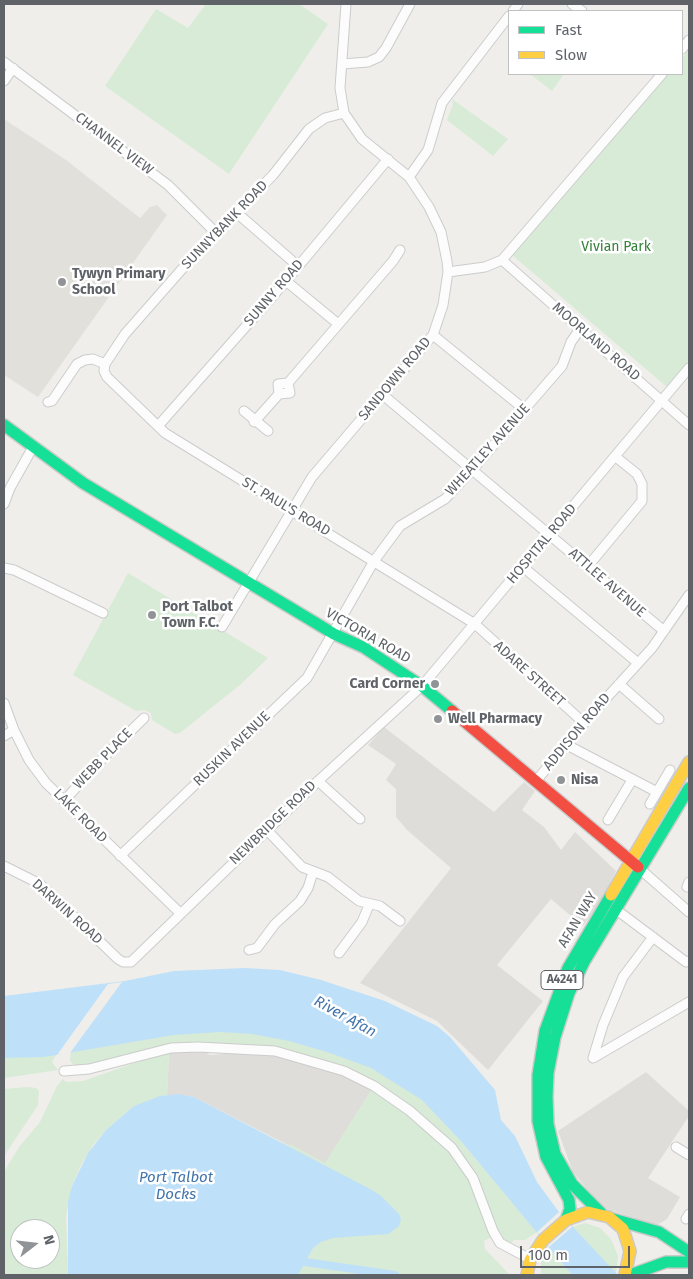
<!DOCTYPE html>
<style>
body{margin:0}
#map{position:relative;width:693px;height:1279px;overflow:hidden;background:#efeeea;font-family:"Fira Sans",sans-serif}
canvas{display:block}
.frame{position:absolute;inset:0;border:5px solid #5f6368;pointer-events:none}
.legend{position:absolute;left:508px;top:10px;width:175px;height:65px;box-sizing:border-box;background:#fff;border:1px solid #bfc1c3;margin:0;padding:6px 9px;list-style:none;font-size:15px;color:#5f6368}
.legend li{display:flex;align-items:center;gap:10px;height:25px}
.legend b{width:25px;border:1px solid #bfc1c3}
.north{position:absolute;left:10px;top:1219px;width:50px;height:50px;box-sizing:border-box;background:#fff;border:1px solid #bfc1c3;border-radius:50%;rotate:74deg;font-size:14px;font-weight:700;line-height:20px;text-align:center;color:#5f6368}
.north::after{content:'';display:block;margin:auto;width:18px;height:22px;background:#919496;clip-path:polygon(50% 0,100% 100%,50% 72%,0 100%)}
.scale{position:absolute;left:520px;top:1246px;width:110px;height:22px;box-sizing:border-box;border:2px solid #5f6368;border-top:0;padding-left:6px;font-size:15px;line-height:18px;white-space:nowrap;color:#5f6368;-webkit-text-stroke:4px #fff;paint-order:stroke}
</style>
<div id="map">
<canvas width="693" height="1279"></canvas>
<div class="frame"></div>
<ul class="legend">
<li><b style="height:6px;background:#16e098"></b>Fast</li>
<li><b style="height:6px;background:#ffcf43"></b>Slow</li>
</ul>
<div class="north">N</div>
<div class="scale">100 m</div>
</div>
<script>
const g = document.querySelector('canvas').getContext('2d');
g.lineJoin = 'round';
function fill(path, color) { g.fillStyle = color; g.fill(path, 'evenodd'); }
const toPath = rows => new Path2D(rows.map(r => 'M' + r).join(''));
function strokePath(path, color, width, dash) { g.strokeStyle = color; g.lineWidth = width; g.lineCap = dash ? 'butt' : 'round'; g.setLineDash(dash || []); g.stroke(path); }
function label(font, color, halo, rows, align = 'center') {
  g.font = font + ' "Fira Sans",sans-serif'; g.lineWidth = 5; g.setLineDash([]); g.textBaseline = 'middle'; g.strokeStyle = halo; g.fillStyle = color; for (const [text, x, y, turn = 0] of rows) {
    g.save(); g.translate(x, y); g.rotate((+turn || 0) * Math.PI / 180); g.textAlign = isNaN(turn) ? turn : align; if (halo) g.strokeText(text, 0, 0); g.fillText(text, 0, 0); g.restore();
  }
}
fill(toPath([
 [384,727,494,812,524,782,535,791,522,810,544,827,561,850,575,832,616,871,600,903,583,926,551,899,497,965,543,1001,488,1070,437,1021,360,983,451,868,407,830,396,817,396,789,386,780,396,764,368,745],
 [202,1050,210,1055,225,1054,229,1051,275,1056,328,1070,374,1086,325,1164,194,1097,184,1095,167,1095,169,1053],
 [646,1072,689,1111,689,1116,648,1178,680,1197,667,1219,657,1225,607,1209,592,1195,573,1172,558,1131]
]), '#dfddda');
fill(toPath([
 [4,119,66,160,140,218,150,207,157,205,167,215,38,397,4,375]
]), '#e2e0da');
fill(toPath([
 [206,4,299,4,328,24,229,174,105,86,156,9,188,28],
 [689,50,689,361,667,387,512,255,668,74,682,74,682,58],
 [530,74,564,74,552,91],
 [452,99,508,139,493,156,447,120,453,104],
 [128,573,268,658,241,684,180,733,175,734,152,720,151,713,144,710,136,711,73,675],
 [136,1001,408,1059,460,1140,537,1232,525,1240,514,1240,511,1243,505,1241,500,1232,484,1241,485,1249,510,1275,203,1275,283,1143,289,1146,290,1144,325,1163,374,1086,284,1053,198,1047,78,1068,70,1061,71,1052,56,1055,52,1062,58,1070,4,1078,4,1051],
 [169,1053,167,1095,134,1106,106,1130,93,1145,81,1165,72,1186,66,1216,68,1275,4,1275,4,1172,19,1147,40,1122,57,1086,63,1079,66,1082,83,1081,146,1059],
 [20,1229,50,1229,50,1259,20,1259],
 [27,1087,36,1088,39,1091,38,1105,4,1156,4,1089],
 [585,1223,600,1228,611,1239,618,1256,616,1273,572,1227],
 [549,1247,572,1275,541,1275,541,1259]
]), '#d8ebd6');
fill(toPath([
 [245,968,280,970,321,980,385,1001,437,1026,450,1037,495,1090,501,1120,515,1136,537,1182,559,1212,618,1275,572,1275,460,1140,422,1100,371,1068,330,1053,289,1041,252,1034,220,1032,174,1035,44,1057,4,1058,4,996,125,981,174,971],
 [179,1094,194,1097,372,1190,381,1196,399,1214,401,1219,399,1226,388,1234,333,1238,321,1242,313,1248,298,1275,68,1275,68,1202,72,1186,88,1153,106,1130,134,1106,160,1096]
]), '#bfe0f9');
fill(toPath([
 [122,982,70,1053,57,1055,108,984],
 [559,1212,572,1227,549,1247,537,1232]
]), '#efeeea');
strokePath(toPath([
 [305,1262,395,1275]
]), '#bfe0f9', 8);
const street = toPath([
 [572,4,582,11],
 [513,11,518,4],
 [682,49,689,40],
 [4,62,168,185,217,234],
 [342,64,368,62,379,57,386,48,410,4],
 [4,81,13,68],
 [344,113,325,118,309,129,273,175,190,260,125,334,105,364,104,371,107,377,165,433,475,624,584,723],
 [409,177,428,150,442,103,509,16],
 [237,213,298,266],
 [502,260,689,425],
 [448,272,485,267,502,260,662,74],
 [286,281,337,323],
 [433,335,524,409],
 [279,394,278,384,288,383,393,261,400,250],
 [279,394,290,393,288,383],
 [383,395,664,631],
 [48,402,52,401,77,364,85,360,93,359,105,364],
 [244,411,268,431],
 [254,422,279,394],
 [158,426,286,281,388,159],
 [4,504,10,488,33,447],
 [588,566,642,501,642,484,637,474,616,457],
 [523,567,638,663],
 [4,568,14,570,103,613],
 [222,627,312,477,433,335,443,305,448,272,447,261,441,232,429,207,409,177,362,139,344,113,340,88,346,4],
 [619,684,659,719],
 [4,703,14,730,29,760,46,783,180,913],
 [4,736,14,730],
 [567,745,657,792],
 [318,781,360,819],
 [536,781,590,716,652,648,689,595],
 [64,801,99,762,144,718],
 [650,804,670,770],
 [608,820,632,780],
 [266,829,302,867,328,877,359,901,380,906,400,921],
 [120,856,307,678,374,561,400,526,445,499,473,469,562,366,571,342,580,329],
 [4,866,40,884,118,959,123,962,131,962,318,781,422,686,689,368],
 [640,869,689,912],
 [687,887,689,882],
 [622,914,686,962,689,961],
 [249,950,257,948,275,924,300,901,308,888,313,872],
 [339,953,362,922,369,905],
 [593,1058,603,1025,623,977,653,937],
 [593,1058,689,1002],
 [64,1071,89,1069,171,1048,198,1047,275,1051,344,1071,374,1086,410,1111,452,1148,473,1178,493,1231,500,1243,530,1259],
 [676,1147,689,1155],
 [686,1219,689,1214]
]);
const fast = toPath([
 [4,425,83,483,334,634,363,647,422,686,452,711],
 [601,1213,572,1184,555,1154,548,1124,547,1097,548,1073,555,1037,569,993,584,962,689,788],
 [613,1219,659,1232,689,1252],
 [566,1220,570,1209,569,1200,546,1157,538,1121,538,1075,545,1031,568,968,611,895],
 [630,1275,666,1262,689,1262]
]);
const slow = toPath([
 [611,895,689,762],
 [527,1275,530,1260,543,1240,566,1220,588,1212,609,1217,623,1229,630,1251,625,1275]
]);
const jam = toPath([
 [452,711,638,867]
]);
strokePath(street, '#cbcccc', 11);
strokePath(fast, '#cacacb', 14);
strokePath(slow, '#cacacb', 14);
strokePath(jam, '#cacacb', 14);
strokePath(street, '#fdfcfc', 9);
strokePath(fast, '#16e098', 11);
strokePath(slow, '#ffcf43', 11);
strokePath(jam, '#f24e42', 11);
for (const [x, y, r, color] of [
 [62,282,5,"#919496"],
 [152,615,5,"#919496"],
 [435,684,5,"#919496"],
 [438,719,5,"#919496"],
 [561,780,5,"#919496"]
]) { const dot = new Path2D(); dot.arc(x, y, r, 0, 2 * Math.PI); g.fillStyle = color; g.fill(dot); strokePath(dot, '#fff', 2); }
for (const [x, y, w] of [
 [562,980,42]
]) { const box = new Path2D(); box.roundRect(x - w / 2, y - 9.5, w, 19, 4); g.fillStyle = '#fff'; g.fill(box); strokePath(box, '#5f6368', 1); }
label('bold 12px', '#5f6368', null, [
 ["A4241",562,980]
]);
label('14px', '#5f6368', '#fff', [
 ["CHANNEL VIEW",114,144,37],
 ["SUNNYBANK ROAD",225,225,-46],
 ["SUNNY ROAD",274,293,-49],
 ["MOORLAND ROAD",596,342,41],
 ["SANDOWN ROAD",395,379,-50],
 ["WHEATLEY AVENUE",488,450,-48],
 ["ST. PAUL'S ROAD",286,507,31],
 ["HOSPITAL ROAD",542,544,-50],
 ["ATTLEE AVENUE",607,583,41],
 ["VICTORIA ROAD",368,636,30],
 ["ADARE STREET",529,674,42],
 ["ADDISON ROAD",577,732,-50],
 ["RUSKIN AVENUE",232,749,-44],
 ["WEBB PLACE",103,759,-46],
 ["LAKE ROAD",80,816,45],
 ["NEWBRIDGE ROAD",273,823,-44],
 ["DARWIN ROAD",67,912,42],
 ["AFAN WAY",578,920,-59]
]);
label('14px', '#348238', '#fff', [
 ["Vivian Park",616,247]
]);
label('bold 14px', '#5f6368', '#fff', [
 ["Tywyn Primary",72,274],
 ["School",72,290],
 ["Port Talbot",162,607],
 ["Town F.C.",162,623],
 ["Card Corner",425,684,"right"],
 ["Well Pharmacy",448,719],
 ["Nisa",571,780]
], 'left');
label('italic 15px', '#4174aa', '#fff', [
 ["River Afan",345,1017,29],
 ["Port Talbot",176,1178],
 ["Docks",176,1195]
]);
</script>
